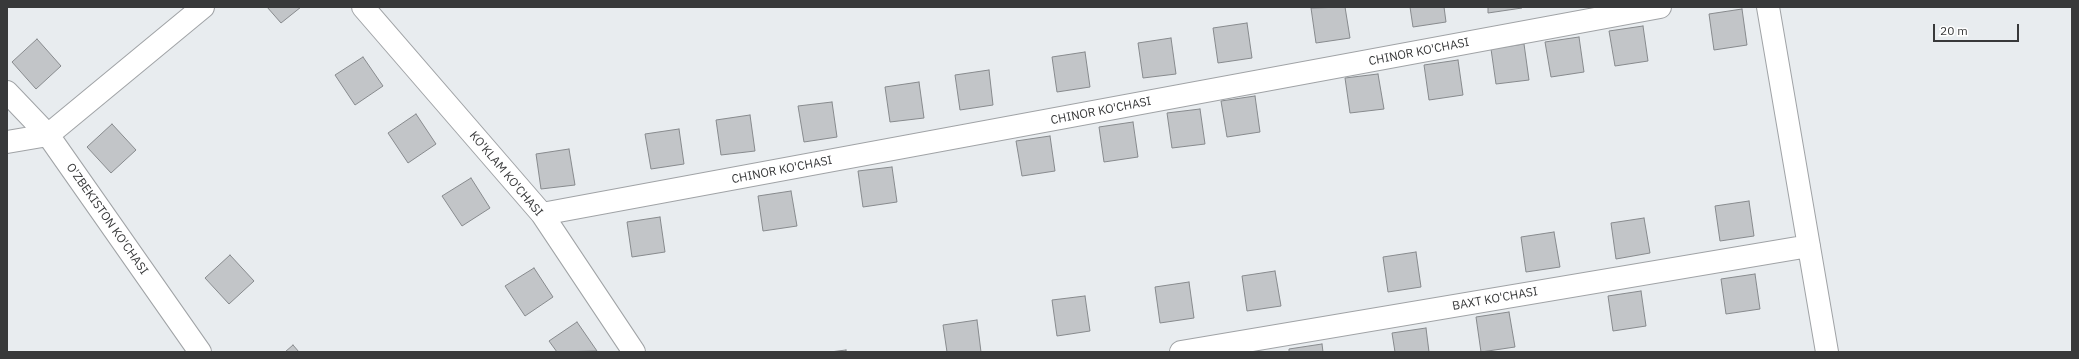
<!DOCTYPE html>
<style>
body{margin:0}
#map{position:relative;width:2079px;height:359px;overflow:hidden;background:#e8ecef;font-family:"IBM Plex Sans",sans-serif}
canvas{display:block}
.frame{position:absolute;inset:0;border:8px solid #38393a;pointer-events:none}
.scale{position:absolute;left:1933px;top:24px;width:86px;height:18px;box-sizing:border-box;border:2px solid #38393a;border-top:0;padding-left:5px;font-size:12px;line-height:14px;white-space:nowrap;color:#38393a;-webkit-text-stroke:3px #fff;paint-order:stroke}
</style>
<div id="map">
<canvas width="2079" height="359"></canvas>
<div class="frame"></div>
<div class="scale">20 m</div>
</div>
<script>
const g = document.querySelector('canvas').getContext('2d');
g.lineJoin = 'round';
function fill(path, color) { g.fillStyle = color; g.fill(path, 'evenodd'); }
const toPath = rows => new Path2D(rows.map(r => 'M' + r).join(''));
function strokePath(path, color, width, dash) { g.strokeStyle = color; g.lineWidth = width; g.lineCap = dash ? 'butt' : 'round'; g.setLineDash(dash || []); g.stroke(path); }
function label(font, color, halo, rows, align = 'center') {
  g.font = font + ' "IBM Plex Sans",sans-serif'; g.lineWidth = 3; g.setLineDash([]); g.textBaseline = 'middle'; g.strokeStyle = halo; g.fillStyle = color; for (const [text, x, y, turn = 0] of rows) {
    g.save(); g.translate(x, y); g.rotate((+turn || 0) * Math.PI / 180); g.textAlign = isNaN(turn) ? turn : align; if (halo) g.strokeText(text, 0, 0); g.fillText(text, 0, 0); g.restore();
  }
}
const building = toPath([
 [267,7,301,7,281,23,267,7],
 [1345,7,1350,38,1316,43,1311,8,1345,7],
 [1410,7,1444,7,1446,22,1413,27,1410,7],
 [1488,7,1522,7,1522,8,1488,13,1488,7],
 [1742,9,1747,45,1714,50,1709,14,1742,9],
 [1247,23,1252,58,1218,63,1213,28,1247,23],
 [1643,26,1648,61,1615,66,1609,31,1643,26],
 [1579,37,1584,72,1551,77,1545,42,1579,37],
 [1171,38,1176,74,1143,78,1138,43,1171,38],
 [37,39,61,66,36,89,12,62,37,39],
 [1524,44,1529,80,1496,84,1491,49,1524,44],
 [1085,52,1090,87,1057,92,1052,57,1085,52],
 [363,57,383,86,355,105,335,75,363,57],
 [1458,60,1463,95,1429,100,1424,65,1458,60],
 [989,70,993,105,960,110,955,75,989,70],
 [1378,74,1384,109,1350,113,1345,78,1378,74],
 [919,82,924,118,890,122,885,87,919,82],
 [1255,96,1260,132,1227,137,1221,101,1255,96],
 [832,102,837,137,804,142,798,106,832,102],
 [1200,109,1205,144,1172,148,1167,113,1200,109],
 [416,114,436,144,408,163,388,133,416,114],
 [750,115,755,151,721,155,716,120,750,115],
 [1133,122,1138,157,1104,162,1099,127,1133,122],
 [112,124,136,150,111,173,87,147,112,124],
 [679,129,684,164,651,169,645,134,679,129],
 [1050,136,1055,171,1022,176,1016,141,1050,136],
 [569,149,575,185,541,189,536,154,569,149],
 [892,167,897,202,863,207,858,171,892,167],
 [471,178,490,208,462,226,442,196,471,178],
 [791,191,797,226,763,231,758,196,791,191],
 [1749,201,1754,236,1720,241,1715,206,1749,201],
 [660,217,665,252,632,257,627,222,660,217],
 [1644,218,1650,253,1616,259,1611,223,1644,218],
 [1554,232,1560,267,1526,272,1521,237,1554,232],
 [1416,252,1421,287,1388,292,1383,257,1416,252],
 [230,255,254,281,229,304,205,278,230,255],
 [534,268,553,297,525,316,505,286,534,268],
 [1275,271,1281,306,1247,311,1242,276,1275,271],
 [1755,274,1760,309,1726,314,1721,279,1755,274],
 [1189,282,1194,318,1160,323,1155,287,1189,282],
 [1641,291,1646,326,1613,331,1608,296,1641,291],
 [1085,296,1090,331,1057,336,1052,300,1085,296],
 [1509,312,1515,347,1481,352,1476,317,1509,312],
 [977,320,981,352,947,352,943,325,977,320],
 [577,322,597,351,557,352,549,341,577,322],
 [1426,328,1429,352,1395,352,1392,333,1426,328],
 [1322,344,1323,352,1289,352,1289,349,1322,344],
 [293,345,299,352,285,352,293,345],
 [846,350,846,352,830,352,846,350]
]);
fill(building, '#c2c5c8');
strokePath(building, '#878a8d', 1);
const minor = toPath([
 [363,7,542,214,634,352],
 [1768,7,1827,352],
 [7,92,48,135,200,352],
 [7,142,48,135,203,7],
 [542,214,1660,7],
 [1181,352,1809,246]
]);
strokePath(minor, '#a0a3a6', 24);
strokePath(minor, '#fff', 22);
label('12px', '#38393a', '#fff', [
 ["CHINOR KO'CHASI",1419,52,-11],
 ["CHINOR KO'CHASI",1101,111,-11],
 ["CHINOR KO'CHASI",782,170,-11],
 ["KO'KLAM KO'CHASI",506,174,50],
 ["O'ZBEKISTON KO'CHASI",107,219,55],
 ["BAXT KO'CHASI",1495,299,-10]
]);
</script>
